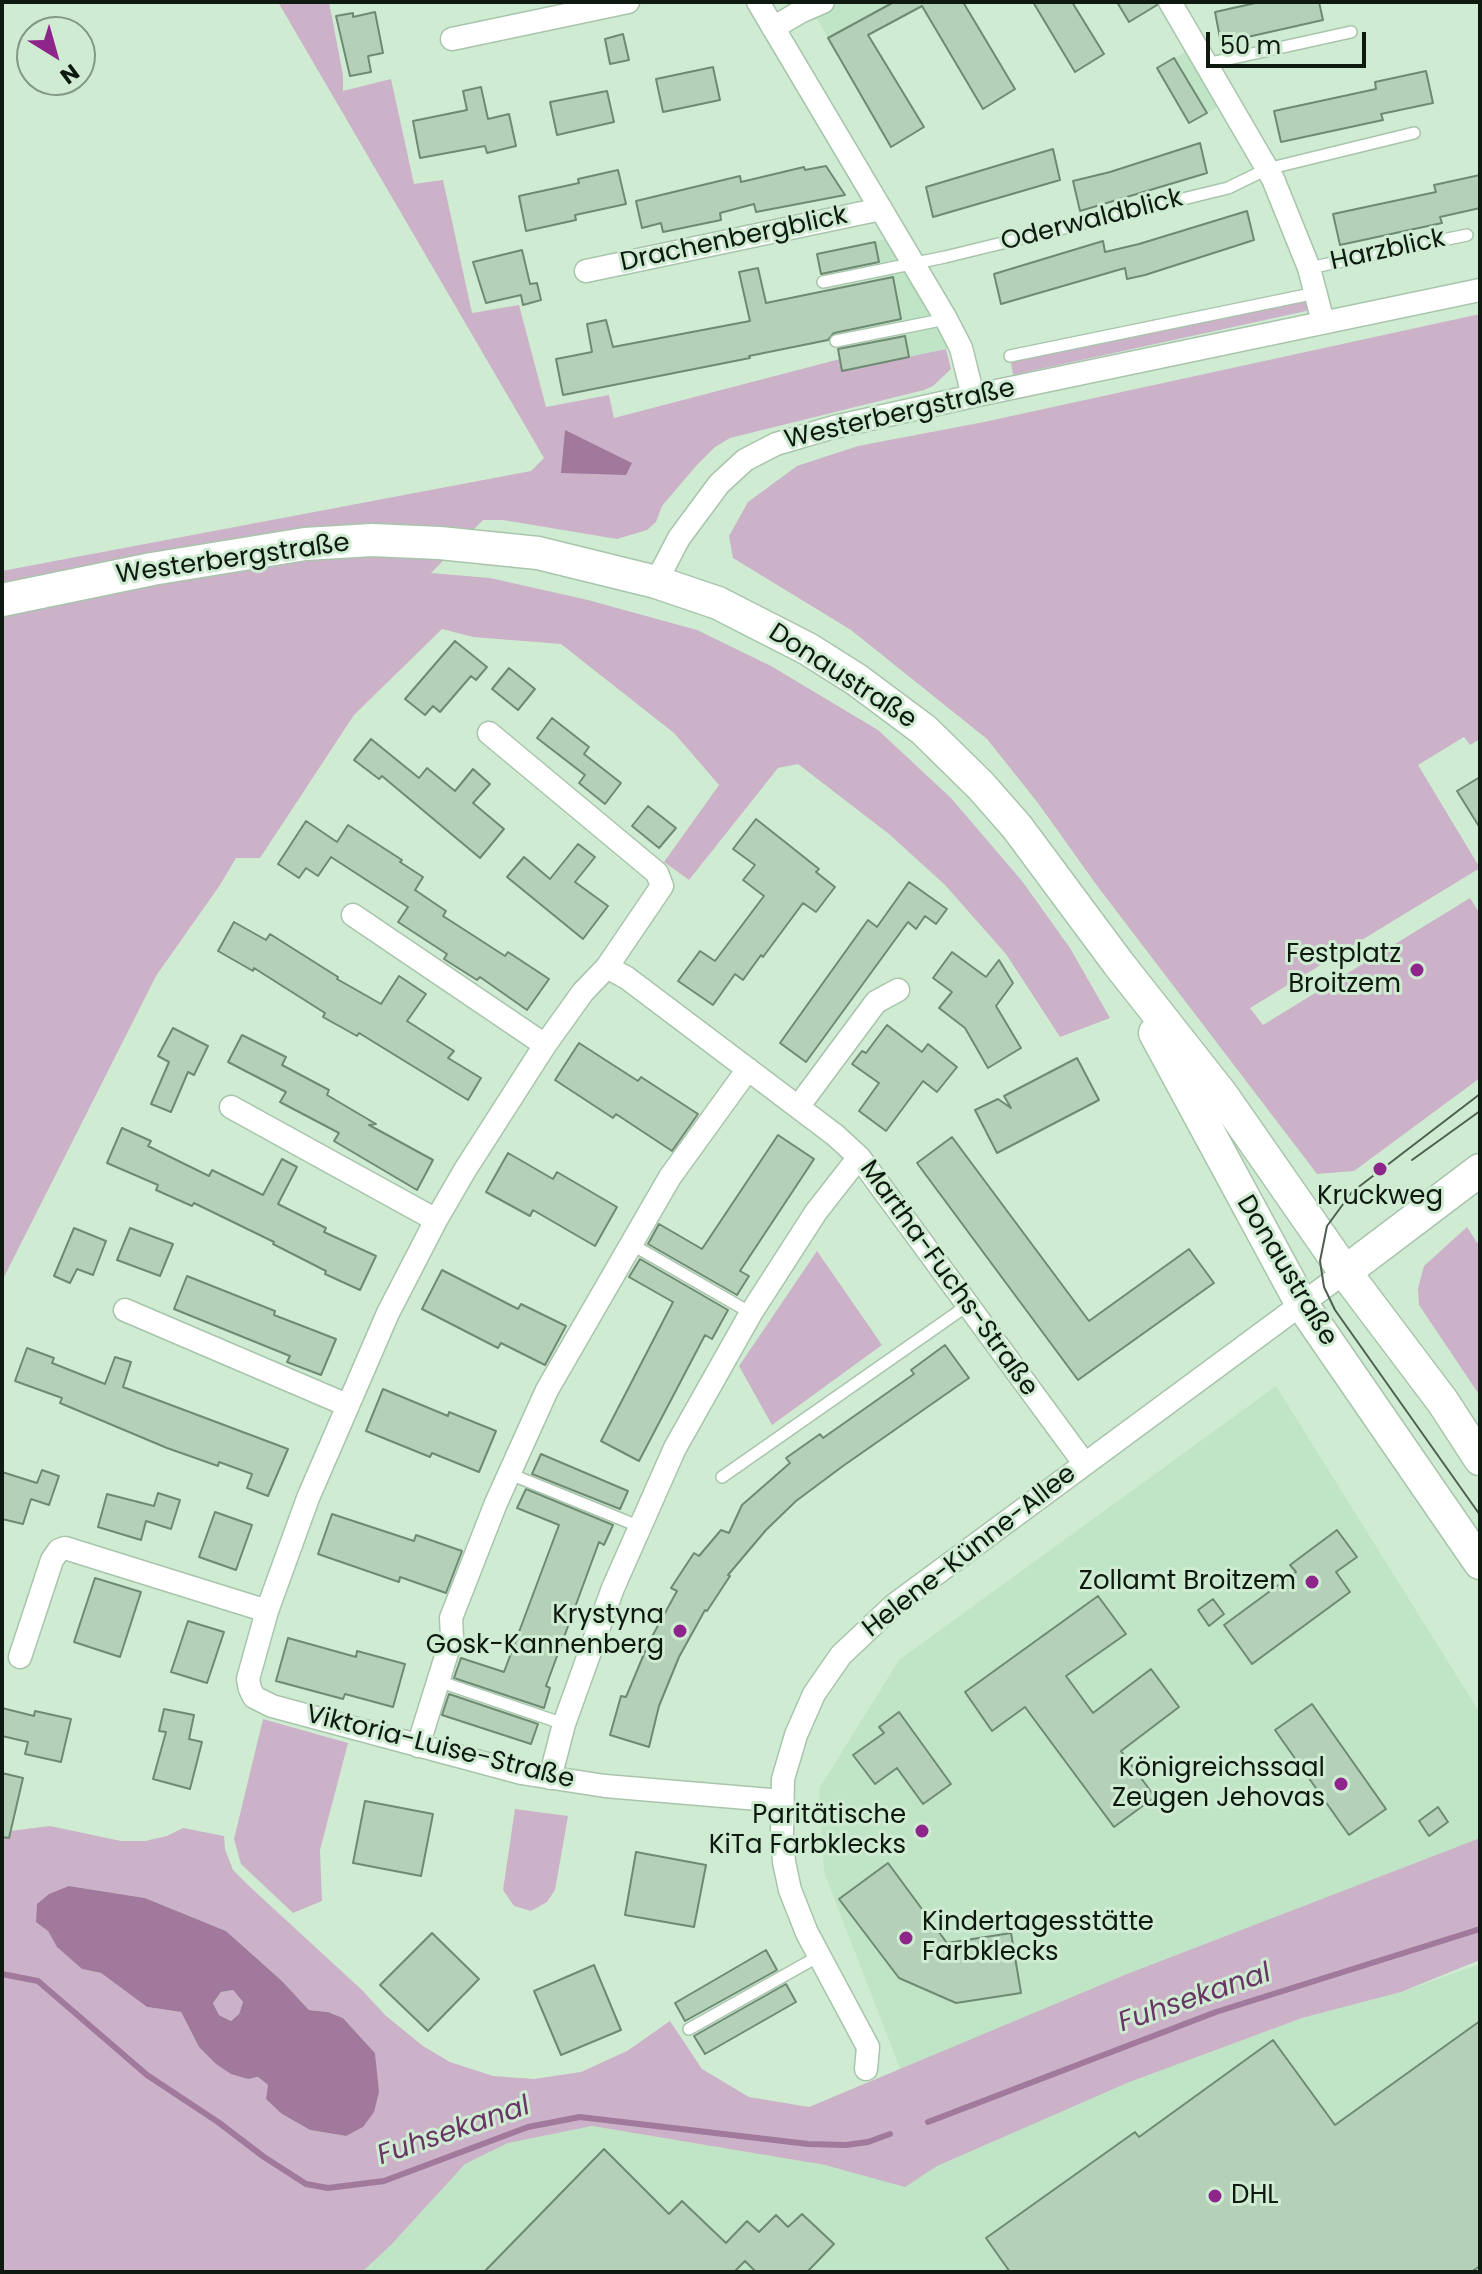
<!DOCTYPE html>
<meta charset="utf-8">
<style>
body{margin:0}
#map{position:relative;width:1482px;height:2274px;overflow:hidden;background:#cfecd3;font-family:Poppins,sans-serif}
canvas{display:block}
.frame{position:absolute;inset:0;border:4px solid #0e1910;pointer-events:none}
.north{position:absolute;left:16px;top:16px;width:80px;height:80px;box-sizing:border-box;background:#cfecd3;border:2px solid #829885;border-radius:50%;rotate:143deg;font-size:22px;font-weight:700;line-height:32px;text-align:center;color:#0e1910}
.north::after{content:'';display:block;margin:auto;width:28px;height:36px;background:#8e258a;clip-path:polygon(50% 0,100% 100%,50% 72%,0 100%)}
.scale{position:absolute;left:1206px;top:32px;width:160px;height:36px;box-sizing:border-box;border:4px solid #0e1910;border-top:0;padding-left:10px;font-size:24px;line-height:28px;white-space:nowrap;color:#0e1910;-webkit-text-stroke:6px #cfecd3;paint-order:stroke}
</style>
<div id="map">
<canvas width="1482" height="2274"></canvas>
<div class="frame"></div>
<div class="north">N</div>
<div class="scale">50 m</div>
</div>
<script>
const g = document.querySelector('canvas').getContext('2d');
g.lineJoin = 'round';
function fill(path, color) { g.fillStyle = color; g.fill(path, 'evenodd'); }
const toPath = rows => new Path2D(rows.map(r => 'M' + r).join(''));
function strokePath(path, color, width, dash) { g.strokeStyle = color; g.lineWidth = width; g.lineCap = dash ? 'butt' : 'round'; g.setLineDash(dash || []); g.stroke(path); }
function label(font, color, halo, rows, align = 'center') {
  g.font = font + ' Poppins,sans-serif'; g.lineWidth = 6; g.setLineDash([]); g.textBaseline = 'middle'; g.strokeStyle = halo; g.fillStyle = color; for (const [text, x, y, turn = 0] of rows) {
    g.save(); g.translate(x, y); g.rotate((+turn || 0) * Math.PI / 180); g.textAlign = isNaN(turn) ? turn : align; if (halo) g.strokeText(text, 0, 0); g.fillText(text, 0, 0); g.restore();
  }
}
fill(toPath([
 [823,2,893,2,901,17,836,53,811,7],
 [1196,46,1228,101,1189,123,1157,68],
 [898,236,960,346,842,371,817,254],
 [1276,1386,1480,1713,1480,1838,1127,1974,901,2071,824,1872,819,1789,899,1660],
 [1480,1964,1480,2272,362,2272,391,2245,465,2164,508,2143,592,2126,825,2165,1127,2083,1302,2018,1401,1992]
]), '#c0e4c6');
fill(toPath([
 [278,2,329,2,343,75,343,91,391,79,414,184,443,180,472,313,519,305,546,407,609,395,614,418,840,359,842,371,946,349,951,369,933,386,924,390,730,438,715,447,696,466,662,506,656,522,647,530,617,539,503,520,483,520,431,573,490,578,588,600,697,630,771,666,878,730,951,798,1022,881,1070,948,1110,1018,1060,1037,1006,954,945,885,889,834,798,764,778,768,689,880,664,862,719,785,674,733,561,644,473,637,442,629,354,715,260,858,236,858,220,885,156,976,2,1281,2,571,531,471,544,458],
 [1316,293,1320,308,1013,375,1010,356],
 [1480,314,1480,739,1470,745,1464,737,1418,765,1480,868,1250,1008,1263,1025,1470,898,1480,914,1480,1078,1354,1171,1317,1174,1098,887,1038,803,987,739,851,630,733,558,729,536,748,502,797,466,858,446,984,422],
 [1467,1227,1480,1247,1480,1396,1419,1305,1418,1288,1424,1266],
 [817,1251,882,1345,772,1425,739,1366],
 [263,1719,348,1743,320,1850,322,1901,293,1913,241,1864,234,1839],
 [515,1809,568,1816,555,1890,547,1902,531,1911,514,1906,503,1890],
 [50,1826,121,1841,145,1841,167,1836,183,1828,224,1836,225,1849,233,1870,249,1886,362,1990,385,2015,423,2046,450,2062,493,2076,534,2079,581,2072,627,2051,670,2021,702,2069,749,2097,809,2107,1127,1974,1480,1838,1480,1960,1401,1992,1302,2018,1127,2083,937,2166,905,2187,825,2165,592,2126,508,2143,465,2164,391,2245,362,2272,2,2272,2,1832],
 [69,1886,145,1898,226,1931,282,1981,309,2010,328,2012,343,2018,375,2053,376,2071,346,2136,310,2130,282,2114,268,2085,258,2077,247,2079,199,2047,181,2012,147,2007,101,1973,82,1969,58,1947,48,1931],
 [233,1990,243,2002,239,2014,231,2021,219,2015,213,2003,221,1992]
]), '#ccb2c8');
fill(toPath([
 [565,430,632,463,626,475,561,473],
 [69,1886,145,1898,226,1931,282,1981,309,2010,328,2012,343,2018,375,2053,379,2092,374,2112,363,2127,346,2136,310,2130,282,2114,266,2099,268,2085,258,2077,248,2079,231,2074,216,2064,199,2047,181,2012,147,2007,101,1973,82,1969,57,1947,48,1931,36,1922,37,1904,49,1894],
 [233,1990,243,2002,239,2014,231,2021,219,2015,213,2003,221,1992]
]), '#a0799c');
strokePath(toPath([
 [2,1974,38,1981,147,2075,218,2122,264,2157,306,2184,328,2188,384,2181,528,2127,580,2117,808,2144,846,2145,868,2142,890,2134],
 [928,2122,1216,2012,1480,1929]
]), '#a0799c', 6);
const building = toPath([
 [894,2,963,2,1015,89,983,109,922,6,868,35,924,127,891,147,828,38,894,2],
 [1033,2,1072,2,1104,54,1075,72,1033,2],
 [1117,2,1156,2,1157,5,1129,22,1117,2],
 [1260,2,1319,2,1323,20,1221,43,1215,12,1260,2],
 [375,12,383,53,368,56,371,72,350,76,336,16,353,13,353,17,375,12],
 [623,34,629,60,610,64,605,39,623,34],
 [1174,58,1207,113,1189,123,1157,68,1174,58],
 [713,67,720,100,663,112,656,79,713,67],
 [1426,71,1433,103,1381,114,1383,120,1281,142,1274,111,1376,89,1375,82,1426,71],
 [481,87,488,119,509,114,516,146,487,153,485,146,420,158,413,121,467,110,463,91,481,87],
 [607,91,614,122,557,135,550,102,607,91],
 [1200,143,1207,173,1080,211,1073,181,1110,172,1200,143],
 [1053,149,1060,180,933,217,926,187,1053,149],
 [826,166,845,195,756,212,754,204,720,213,721,220,663,232,661,223,642,228,636,201,740,176,741,182,804,167,805,170,826,166],
 [618,170,626,204,575,215,576,220,526,231,519,196,579,183,578,179,618,170],
 [1480,175,1480,208,1440,217,1442,223,1340,245,1333,214,1436,192,1434,185,1480,175],
 [1247,211,1254,240,1145,275,1127,279,1125,268,1001,304,994,274,1103,241,1105,252,1139,244,1247,211],
 [875,242,879,262,821,274,817,254,875,242],
 [522,250,530,284,537,283,541,300,523,305,521,295,486,303,473,262,522,250],
 [758,268,766,303,893,277,901,319,834,333,828,340,749,356,750,358,563,395,556,359,592,352,587,324,606,320,613,347,750,321,739,272,758,268],
 [905,336,909,357,842,371,838,349,905,336],
 [455,641,487,667,476,680,471,676,440,712,433,706,425,715,405,699,455,641],
 [509,668,535,689,518,710,492,689,509,668],
 [552,718,589,747,584,754,621,783,605,804,579,783,585,775,537,738,552,718],
 [371,739,419,778,427,768,455,791,473,769,490,784,473,803,504,829,480,858,382,776,379,779,354,760,371,739],
 [1480,777,1480,828,1457,791,1480,777],
 [648,806,676,828,659,848,632,826,648,806],
 [756,819,819,869,816,872,835,887,816,912,803,903,763,957,761,955,743,980,735,974,713,1005,678,981,700,951,715,961,764,896,743,880,755,865,733,849,756,819],
 [306,821,337,842,348,825,402,860,400,862,423,877,415,890,446,911,443,916,505,956,508,952,549,979,527,1010,480,977,477,980,444,959,447,954,398,922,408,907,331,857,318,876,306,868,299,878,278,864,306,821],
 [578,844,595,857,575,882,608,906,583,939,507,877,524,857,550,879,578,844],
 [909,882,947,909,936,924,925,916,916,929,908,922,806,1062,780,1043,868,920,877,927,909,882],
 [234,922,266,940,270,934,338,977,337,979,381,1004,399,976,426,994,407,1021,454,1051,448,1058,481,1078,468,1100,359,1033,357,1036,323,1017,325,1013,254,968,253,971,218,951,234,922],
 [952,952,986,977,999,960,1013,983,996,1006,1021,1048,988,1068,965,1028,939,1008,952,992,933,978,952,952],
 [887,1025,922,1052,928,1044,957,1067,937,1092,923,1081,886,1131,859,1111,879,1083,852,1064,862,1051,866,1053,887,1025],
 [173,1028,208,1046,194,1075,188,1072,171,1112,151,1104,169,1062,158,1056,173,1028],
 [242,1035,286,1057,282,1065,329,1090,327,1095,376,1124,369,1125,433,1160,417,1190,334,1141,339,1133,280,1102,286,1092,228,1062,242,1035],
 [579,1043,638,1081,641,1077,698,1114,672,1151,616,1114,613,1118,555,1080,579,1043],
 [1077,1058,1099,1100,997,1153,975,1110,998,1099,1011,1108,1004,1096,1077,1058],
 [122,1128,151,1141,148,1146,209,1176,212,1170,263,1195,282,1159,297,1167,278,1204,326,1228,324,1232,376,1256,360,1290,325,1274,326,1271,273,1244,274,1242,194,1203,192,1206,156,1190,158,1185,107,1163,122,1128],
 [778,1135,814,1159,740,1271,749,1276,737,1295,648,1244,659,1224,702,1249,778,1135],
 [952,1137,1089,1321,1189,1249,1214,1283,1078,1380,917,1163,952,1137],
 [508,1153,553,1179,557,1172,617,1207,595,1246,533,1210,530,1216,486,1192,508,1153],
 [74,1228,106,1241,93,1275,77,1269,70,1283,54,1276,74,1228],
 [130,1228,173,1244,160,1276,117,1260,130,1228],
 [640,1259,728,1310,712,1339,705,1335,639,1461,601,1441,673,1302,629,1277,640,1259],
 [442,1270,518,1309,521,1304,566,1326,545,1365,501,1343,498,1348,422,1309,442,1270],
 [187,1276,275,1311,274,1315,336,1339,321,1375,287,1362,290,1356,174,1309,187,1276],
 [945,1345,969,1378,843,1466,796,1501,766,1530,728,1575,730,1576,707,1611,705,1610,679,1657,659,1706,649,1747,610,1735,621,1696,626,1697,649,1642,677,1591,671,1588,694,1553,699,1556,721,1530,729,1533,742,1505,790,1463,786,1458,820,1434,823,1438,914,1374,911,1370,945,1345],
 [27,1348,54,1358,52,1363,105,1384,115,1357,131,1362,123,1387,288,1449,268,1496,247,1488,252,1474,219,1462,218,1466,167,1448,60,1403,62,1398,15,1381,27,1348],
 [383,1389,448,1416,449,1412,496,1431,479,1472,432,1453,430,1457,366,1431,383,1389],
 [541,1454,628,1491,620,1509,532,1474,541,1454],
 [42,1470,59,1476,49,1505,31,1499,23,1524,2,1519,2,1472,37,1483,42,1470],
 [526,1489,613,1525,604,1545,599,1542,546,1686,550,1688,544,1708,454,1678,461,1658,504,1672,559,1525,517,1508,526,1489],
 [158,1493,180,1500,171,1529,146,1521,141,1540,98,1527,107,1494,154,1506,158,1493],
 [215,1512,252,1525,236,1570,199,1557,215,1512],
 [332,1514,414,1541,416,1535,462,1551,446,1593,400,1577,399,1582,318,1554,332,1514],
 [1337,1530,1357,1557,1336,1572,1350,1592,1252,1664,1224,1625,1296,1572,1290,1565,1337,1530],
 [95,1578,141,1592,120,1657,74,1642,95,1578],
 [1098,1596,1126,1634,1066,1676,1093,1713,1151,1669,1179,1707,1121,1751,1155,1797,1114,1827,1025,1707,992,1731,965,1692,1098,1596],
 [1213,1599,1224,1614,1209,1626,1198,1610,1213,1599],
 [188,1621,224,1632,207,1683,171,1672,188,1621],
 [288,1638,356,1657,357,1651,405,1664,393,1707,345,1694,343,1699,276,1681,288,1638],
 [449,1694,538,1724,531,1744,442,1715,449,1694],
 [1312,1704,1386,1809,1349,1835,1275,1730,1312,1704],
 [2,1708,34,1716,35,1711,71,1719,61,1762,25,1754,28,1742,2,1736,2,1708],
 [164,1709,194,1715,189,1739,202,1742,190,1789,153,1779,166,1732,159,1731,164,1709],
 [899,1712,951,1784,923,1804,897,1768,875,1784,853,1755,884,1733,879,1727,899,1712],
 [2,1773,23,1778,9,1838,2,1837,2,1773],
 [365,1801,433,1814,421,1876,353,1863,365,1801],
 [1438,1807,1448,1822,1429,1836,1419,1821,1438,1807],
 [636,1852,706,1865,694,1927,625,1915,636,1852],
 [888,1863,947,1943,1011,1933,1021,1993,956,2003,899,1978,839,1899,888,1863],
 [432,1933,479,1979,428,2031,380,1985,432,1933],
 [766,1950,777,1970,685,2021,675,2003,766,1950],
 [594,1965,621,2030,561,2055,534,1991,594,1965],
 [786,1984,796,2002,705,2054,694,2036,786,1984],
 [1480,2021,1480,2266,1471,2272,1010,2272,986,2238,1135,2132,1139,2137,1273,2040,1335,2125,1480,2021],
 [604,2149,669,2214,682,2201,726,2243,747,2221,759,2232,776,2215,788,2227,802,2214,834,2244,807,2272,756,2272,745,2261,734,2272,484,2272,604,2149]
]);
fill(building, '#b4d1b8');
strokePath(building, '#6f8a73', 2);
const lane = toPath([
 [1206,64,1351,32],
 [1309,268,1467,235],
 [823,282,945,257,1228,188,1267,169,1414,133],
 [836,341,946,319],
 [1010,356,1316,293],
 [631,1244,751,1313],
 [510,1474,638,1526],
 [722,1477,968,1305],
 [438,1681,564,1724],
 [689,2029,819,1956]
]);
const street = toPath([
 [758,2,945,317,961,348,973,396],
 [1170,2,1273,179,1309,268,1323,322],
 [773,28,800,12,823,2],
 [452,39,628,2],
 [586,271,881,209],
 [656,582,679,538,719,484,745,460,776,444,834,427,973,396,1480,290],
 [489,733,657,873,662,886,607,967,583,992,545,1045,465,1170,436,1220,388,1313,308,1498,267,1611,248,1679,250,1689,254,1697,272,1706,521,1773,605,1786,782,1801],
 [353,915,545,1045],
 [607,967,627,978,835,1135,859,1157,1084,1463],
 [231,1107,436,1220],
 [798,1107,876,1002,898,990],
 [125,1310,347,1405],
 [20,1657,52,1560,59,1550,65,1548,267,1611],
 [418,1746,452,1637,451,1618,496,1503,547,1390,670,1177,748,1069],
 [550,1778,564,1724,613,1588,675,1448,751,1313,816,1212,859,1157],
 [866,2069,868,2047,807,1933,790,1890,784,1862,782,1832,783,1779,796,1735,814,1694,841,1655,894,1605,1345,1272]
]);
const secondary = toPath([
 [2,600,152,569,305,544,372,540,440,543,538,553,656,582,718,603,808,649,857,680,924,730,981,786,1017,827,1118,963,1222,1095,1345,1272,1443,1402,1480,1459],
 [1155,1033,1301,1303,1480,1563],
 [1345,1272,1480,1170]
]);
strokePath(lane, '#a8c5ac', 14);
strokePath(street, '#a8c5ac', 25);
strokePath(secondary, '#a8c5ac', 35);
strokePath(lane, '#fff', 11);
strokePath(street, '#fff', 22);
strokePath(secondary, '#fff', 32);
strokePath(toPath([
 [1480,1094,1352,1192,1327,1226,1320,1261,1324,1287,1335,1310,1480,1515],
 [1412,1160,1480,1111]
]), '#4e5f51', 2);
for (const [x, y, r, color] of [
 [1417,970,8,"#8e258a"],
 [1380,1169,8,"#8e258a"],
 [1312,1582,8,"#8e258a"],
 [680,1631,8,"#8e258a"],
 [1341,1784,8,"#8e258a"],
 [922,1831,8,"#8e258a"],
 [906,1938,8,"#8e258a"],
 [1215,2196,8,"#8e258a"]
]) { const dot = new Path2D(); dot.arc(x, y, r, 0, 2 * Math.PI); g.fillStyle = color; g.fill(dot); strokePath(dot, '#cfecd3', 3); }
label('26px', '#0e1910', '#cfecd3', [
 ["Oderwaldblick",1092,221,-14],
 ["Drachenbergblick",734,240,-12],
 ["Harzblick",1388,251,-12],
 ["Westerbergstraße",900,415,-13],
 ["Westerbergstraße",233,560,-8],
 ["Donaustraße",842,677,33],
 ["Donaustraße",1286,1271,59],
 ["Martha-Fuchs-Straße",948,1279,54],
 ["Helene-Künne-Allee",970,1552,-38],
 ["Viktoria-Luise-Straße",440,1748,14]
]);
label('26px', '#0e1910', '#cfecd3', [
 ["Festplatz",1401,955],
 ["Broitzem",1401,985],
 ["Kruckweg",1380,1197,"center"],
 ["Zollamt Broitzem",1296,1582],
 ["Krystyna",664,1616],
 ["Gosk-Kannenberg",664,1646],
 ["Königreichssaal",1325,1769],
 ["Zeugen Jehovas",1325,1799],
 ["Paritätische",906,1816],
 ["KiTa Farbklecks",906,1846],
 ["Kindertagesstätte",922,1923,"left"],
 ["Farbklecks",922,1953,"left"],
 ["DHL",1231,2196,"left"]
], 'right');
label('italic 28px', '#693565', '#cfecd3', [
 ["Fuhsekanal",1195,1999,-19],
 ["Fuhsekanal",454,2132,-19]
]);
</script>
